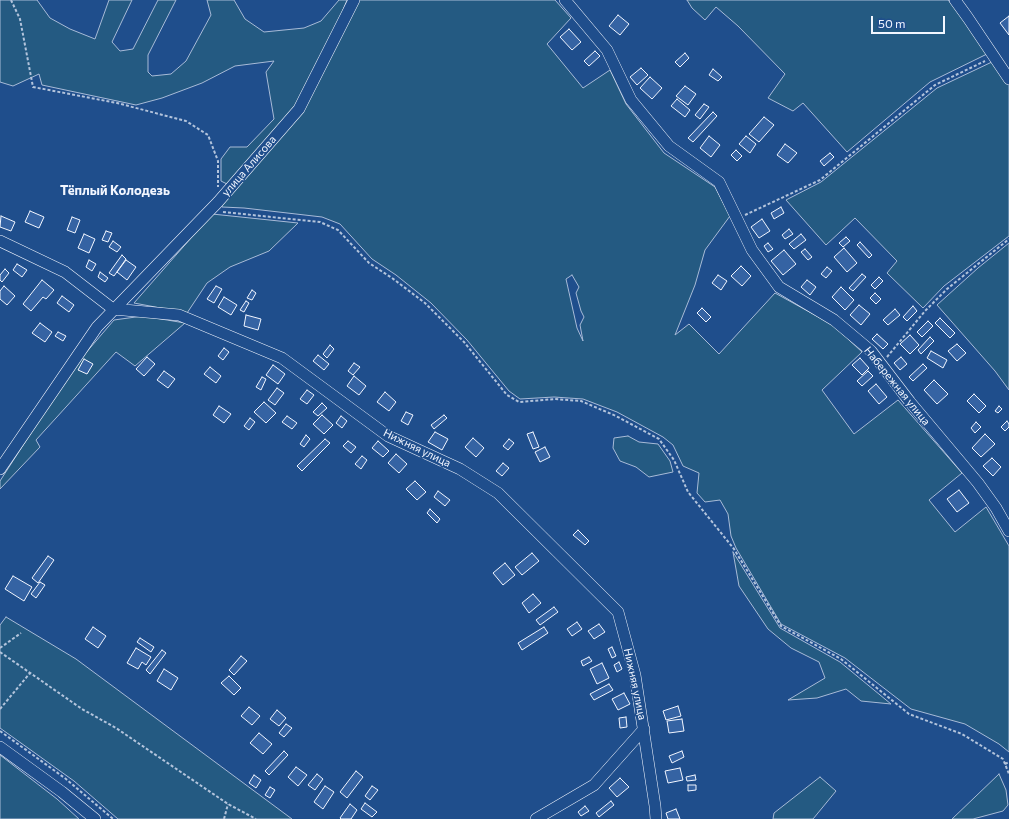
<!DOCTYPE html>
<meta charset="utf-8">
<style>
body{margin:0}
#map{position:relative;width:1009px;height:819px;overflow:hidden;background:#1f4e8c;font-family:Commissioner,sans-serif}
canvas{display:block}
.scale{position:absolute;left:871px;top:16px;width:74px;height:18px;box-sizing:border-box;border:2px solid #f2f6ff;border-top:0;padding-left:5px;font-size:12px;line-height:14px;white-space:nowrap;color:#f2f6ff;-webkit-text-stroke:3px #1f4e8c;paint-order:stroke}
</style>
<div id="map">
<canvas width="1009" height="819"></canvas>
<div class="scale">50 m</div>
</div>
<script>
const g = document.querySelector('canvas').getContext('2d');
g.lineJoin = 'round';
function fill(path, color) { g.fillStyle = color; g.fill(path, 'evenodd'); }
const toPath = rows => new Path2D(rows.map(r => 'M' + r).join(''));
function strokePath(path, color, width, dash) { g.strokeStyle = color; g.lineWidth = width; g.lineCap = dash ? 'butt' : 'round'; g.setLineDash(dash || []); g.stroke(path); }
function label(font, color, halo, rows, align = 'center') {
  g.font = font + ' Commissioner,sans-serif'; g.lineWidth = 3; g.setLineDash([]); g.textBaseline = 'middle'; g.strokeStyle = halo; g.fillStyle = color; for (const [text, x, y, turn = 0] of rows) {
    g.save(); g.translate(x, y); g.rotate((+turn || 0) * Math.PI / 180); g.textAlign = isNaN(turn) ? turn : align; if (halo) g.strokeText(text, 0, 0); g.fillText(text, 0, 0); g.restore();
  }
}
const green = toPath([
 [0,0,37,0,50,18,70,29,95,39,109,0,132,0,112,42,120,51,133,49,158,0,176,0,148,55,148,72,152,76,171,74,186,61,211,15,207,0,234,0,245,19,264,32,304,28,321,21,339,0,347,0,332,37,296,110,227,184,221,181,221,159,230,147,247,147,274,119,266,72,274,61,235,66,202,83,162,98,136,105,42,85,39,74,13,86,0,82,0,0],
 [359,0,555,0,571,18,547,44,583,88,610,70,626,104,664,153,715,187,730,216,705,250,695,285,675,335,689,324,719,354,775,293,833,325,862,352,822,390,854,434,898,400,962,473,929,500,955,532,986,507,1009,546,1009,752,999,744,965,724,911,709,845,658,781,624,736,548,731,536,728,514,720,500,705,502,697,493,699,473,683,466,673,445,663,437,617,412,583,399,554,397,520,399,509,391,467,340,431,303,396,275,372,259,340,224,322,217,244,208,222,207,221,204,301,113,359,0],
 [572,275,579,287,576,293,581,311,584,317,580,325,583,341,577,328,566,279,572,275],
 [687,0,948,0,966,21,987,54,930,82,847,152,803,103,793,111,768,98,785,74,738,26,716,7,705,20,692,8,687,0],
 [994,61,1009,84,1009,236,944,286,923,308,887,273,897,261,855,218,826,245,786,200,821,182,937,88,994,61],
 [212,214,298,223,269,251,230,267,207,283,187,313,134,303,212,214],
 [1009,243,1009,390,995,371,937,305,978,268,1009,243],
 [143,316,185,323,135,366,116,352,36,440,40,447,0,489,0,481,72,369,114,320,143,316],
 [628,436,639,442,658,444,670,461,673,472,649,477,636,467,620,461,613,448,614,438,628,436],
 [733,552,780,628,840,662,891,704,861,701,846,689,817,698,788,700,825,678,819,662,791,648,768,629,739,586,733,552],
 [6,617,76,659,292,819,118,819,74,781,0,728,0,625,6,617],
 [0,755,57,799,79,819,0,819,0,755],
 [999,774,1006,790,1008,805,1003,811,973,819,952,819,999,774],
 [820,777,836,791,813,819,773,819,774,813,820,777]
]);
fill(green, '#245a82');
strokePath(green, '#a8bbd7', 1);
const building = toPath([
 [618,15,629,24,620,35,609,26,618,15],
 [1009,16,1009,35,1000,23,1009,16],
 [569,29,581,42,572,50,560,37,569,29],
 [595,51,600,56,589,66,584,61,595,51],
 [685,53,689,58,680,67,675,62,685,53],
 [641,68,648,75,637,85,630,77,641,68],
 [713,69,722,77,718,81,709,75,713,69],
 [650,77,662,88,652,99,640,88,650,77],
 [685,86,696,94,688,105,676,96,685,86],
 [677,99,690,110,685,117,671,106,677,99],
 [704,104,709,107,700,119,695,115,704,104],
 [713,112,717,116,693,142,688,138,713,112],
 [764,117,774,125,759,142,749,134,764,117],
 [709,136,720,145,711,157,700,148,709,136],
 [746,136,756,144,750,153,739,144,746,136],
 [785,144,797,153,788,163,777,155,785,144],
 [736,150,742,156,737,161,731,155,736,150],
 [830,153,834,157,824,166,820,161,830,153],
 [781,207,784,213,774,219,771,213,781,207],
 [30,211,44,217,39,228,25,222,30,211],
 [1,216,15,222,11,231,0,227,1,216],
 [72,217,80,220,75,233,67,230,72,217],
 [762,219,770,231,759,238,751,227,762,219],
 [789,229,793,234,785,239,782,235,789,229],
 [106,231,112,233,108,242,102,240,106,231],
 [84,234,95,239,89,253,78,248,84,234],
 [801,234,806,240,794,249,789,244,801,234],
 [846,237,850,241,843,247,839,243,846,237],
 [113,241,121,247,117,252,109,247,113,241],
 [860,242,872,255,869,258,857,245,860,242],
 [768,243,773,249,768,252,764,246,768,243],
 [844,248,857,263,847,272,834,257,844,248],
 [805,249,812,257,808,260,801,252,805,249],
 [784,250,796,264,783,275,771,261,784,250],
 [122,255,126,259,114,276,109,273,122,255],
 [89,260,96,264,92,271,86,267,89,260],
 [126,260,136,267,127,280,117,272,126,260],
 [17,264,27,270,22,277,13,270,17,264],
 [741,266,751,276,742,286,731,276,741,266],
 [827,267,832,271,826,278,821,274,827,267],
 [5,269,9,273,2,282,0,280,0,275,5,269],
 [100,272,108,278,105,282,98,277,100,272],
 [862,274,866,277,853,291,849,288,862,274],
 [718,275,727,281,721,290,712,283,718,275],
 [879,277,883,281,875,289,871,285,879,277],
 [42,280,54,290,46,299,43,297,31,311,23,304,42,280],
 [807,280,816,287,810,295,801,287,807,280],
 [4,286,15,296,7,305,0,299,0,291,4,286],
 [216,286,222,289,214,303,207,299,216,286],
 [841,287,854,300,845,310,832,297,841,287],
 [252,290,256,293,252,300,247,298,252,290],
 [875,293,881,299,876,304,870,298,875,293],
 [62,296,74,305,69,312,57,303,62,296],
 [224,297,237,305,231,315,218,307,224,297],
 [246,301,249,303,244,312,240,310,246,301],
 [859,305,870,314,861,325,850,315,859,305],
 [913,306,917,311,907,321,903,317,913,306],
 [702,308,711,317,706,322,697,313,702,308],
 [895,309,900,315,888,325,883,320,895,309],
 [246,315,261,319,258,330,244,326,246,315],
 [940,318,955,333,950,338,935,323,940,318],
 [928,321,933,326,922,337,917,332,928,321],
 [40,323,52,332,45,342,32,333,40,323],
 [58,332,66,336,63,341,55,336,58,332],
 [877,334,888,344,883,349,872,339,877,334],
 [910,335,919,345,910,354,900,344,910,335],
 [930,337,934,341,921,354,918,350,930,337],
 [957,344,966,353,957,361,948,351,957,344],
 [330,345,334,349,327,358,323,354,330,345],
 [224,348,229,352,223,360,218,356,224,348],
 [931,351,947,360,943,368,927,358,931,351],
 [318,355,329,364,324,370,313,361,318,355],
 [147,357,155,364,144,376,136,369,147,357],
 [901,357,907,364,900,370,894,363,901,357],
 [860,358,869,368,862,375,852,365,860,358],
 [84,359,93,364,87,374,78,370,84,359],
 [354,363,360,367,353,375,348,371,354,363],
 [923,364,927,368,913,381,909,377,923,364],
 [273,365,285,374,278,384,266,375,273,365],
 [210,367,221,376,216,383,204,374,210,367],
 [164,371,175,379,168,388,157,380,164,371],
 [868,371,873,376,862,386,857,381,868,371],
 [354,376,366,386,359,395,347,386,354,376],
 [262,377,266,379,261,390,256,387,262,377],
 [934,380,948,394,937,404,924,390,934,380],
 [876,384,887,397,879,404,868,391,876,384],
 [277,388,284,393,275,405,268,400,277,388],
 [307,390,314,395,307,404,300,399,307,390],
 [385,392,396,402,389,411,377,402,385,392],
 [974,394,986,406,979,413,967,401,974,394],
 [264,402,276,413,266,423,254,412,264,402],
 [322,403,327,408,318,416,313,412,322,403],
 [219,406,231,414,224,423,213,415,219,406],
 [999,406,1002,409,998,413,995,411,999,406],
 [406,412,413,415,408,425,401,421,406,412],
 [322,415,333,425,324,434,313,424,322,415],
 [444,415,447,418,434,429,431,425,444,415],
 [287,416,297,423,292,429,282,422,287,416],
 [341,416,347,421,342,428,336,423,341,416],
 [250,418,255,422,249,430,244,426,250,418],
 [1007,421,1009,424,1009,427,1005,431,1001,427,1007,421],
 [976,422,981,427,975,433,971,428,976,422],
 [435,432,448,439,442,450,428,442,435,432],
 [533,432,539,447,533,449,527,434,533,432],
 [985,434,995,444,981,457,972,448,985,434],
 [306,435,310,439,304,447,300,444,306,435],
 [473,438,484,448,476,457,465,447,473,438],
 [325,439,330,443,302,471,297,466,325,439],
 [509,439,514,443,508,450,503,446,509,439],
 [348,441,356,447,351,453,343,446,348,441],
 [378,441,389,451,383,457,372,448,378,441],
 [545,447,550,457,540,462,535,452,545,447],
 [396,454,407,464,399,473,388,463,396,454],
 [362,456,367,460,361,469,355,464,362,456],
 [992,458,1001,467,993,476,983,466,992,458],
 [503,463,509,468,502,476,496,471,503,463],
 [415,481,426,492,417,500,406,489,415,481],
 [959,490,969,503,957,512,947,499,959,490],
 [438,491,450,500,445,506,434,497,438,491],
 [430,509,440,519,437,523,427,513,430,509],
 [578,530,589,541,585,545,573,535,578,530],
 [532,553,539,561,522,575,515,567,532,553],
 [48,556,54,560,38,583,32,578,48,556],
 [505,563,515,575,503,585,493,573,505,563],
 [13,576,32,587,24,601,5,589,13,576],
 [40,582,45,585,36,598,31,594,40,582],
 [533,594,541,603,529,613,522,603,533,594],
 [554,607,558,612,540,625,536,620,554,607],
 [577,622,582,629,572,636,567,629,577,622],
 [599,624,605,632,594,639,588,631,599,624],
 [93,627,106,636,98,648,85,639,93,627],
 [544,627,548,633,522,650,518,643,544,627],
 [140,638,154,647,151,652,137,642,140,638],
 [612,647,616,656,612,658,608,649,612,647],
 [136,648,151,657,146,665,142,662,138,669,127,663,136,648],
 [162,650,166,653,150,674,146,670,162,650],
 [241,656,247,661,234,675,229,670,241,656],
 [589,657,592,661,583,666,581,661,589,657],
 [619,662,622,669,617,672,614,665,619,662],
 [602,663,609,678,597,684,590,669,602,663],
 [164,669,178,678,171,690,157,681,164,669],
 [229,676,241,688,234,695,221,683,229,676],
 [609,684,613,690,594,700,590,694,609,684],
 [624,693,630,704,618,710,612,699,624,693],
 [678,706,681,716,666,720,663,711,678,706],
 [249,707,260,716,252,725,241,716,249,707],
 [277,710,286,718,279,726,270,719,277,710],
 [626,717,627,727,620,728,619,718,626,717],
 [682,719,684,731,669,733,667,721,682,719],
 [286,724,292,728,284,737,279,733,286,724],
 [259,733,272,744,263,754,250,743,259,733],
 [284,751,288,755,269,775,265,771,284,751],
 [682,751,684,757,672,763,669,756,682,751],
 [296,767,307,775,298,786,288,777,296,767],
 [680,768,683,780,668,783,665,771,680,768],
 [356,771,363,777,347,798,340,792,356,771],
 [317,774,323,779,315,790,308,785,317,774],
 [254,775,261,780,256,788,249,783,254,775],
 [695,775,696,780,687,781,686,777,695,775],
 [620,778,629,787,617,797,609,788,620,778],
 [688,785,696,785,696,790,688,791,688,785],
 [325,786,334,792,323,809,314,802,325,786],
 [372,786,378,790,370,800,365,796,372,786],
 [270,787,275,790,270,798,265,795,270,787],
 [611,801,614,805,599,817,596,813,611,801],
 [365,803,377,812,372,817,361,809,365,803],
 [350,804,357,810,351,819,341,819,340,818,350,804],
 [585,806,589,811,581,816,578,812,585,806],
 [676,809,680,819,668,819,666,813,676,809]
]);
fill(building, '#3563a3');
strokePath(building, '#f2f6ff', 1);
const minor = toPath([
 [565,0,607,50,631,100,669,146,719,182,752,250,779,287,834,320,871,351,910,402,978,483,996,508,1009,531],
 [955,0,968,18,1009,79],
 [0,241,65,272,113,309,179,315,282,358,388,436,460,469,498,493,618,612,635,675,655,806,656,819],
 [0,469,97,327,218,202,299,109,354,0],
 [0,747,62,792,95,819],
 [536,819,594,785,644,729]
]);
strokePath(minor, '#f2f6ff', 12);
strokePath(toPath([
 [11,0,20,19,33,87,117,103,186,121,208,135,218,161,218,187],
 [223,212,320,222,338,230,369,263,392,278,425,303,464,342,507,395,519,402,555,399,581,401,616,416,659,439,674,460,688,492,734,549,781,626,841,659,909,714,962,734,1003,759,1009,774],
 [745,215,820,180,935,85,985,61],
 [887,357,925,311,947,289,1009,239],
 [0,648,21,633],
 [0,652,82,709,116,728,228,804,256,819],
 [0,709,30,673],
 [0,731,66,779,113,819],
 [1005,764,1009,762],
 [224,819,228,804]
]), '#b3c4dc', 2, [3, 2]);
strokePath(minor, '#1f4e8c', 11);
label('11px', '#f2f6ff', '#1f4e8c', [
 ["улица Алисова",249,166,-49],
 ["Набережная улица",897,386,51],
 ["Нижняя улица",417,448,26],
 ["Нижняя улица",635,684,78]
]);
label('bold 13px', '#f2f6ff', '#1f4e8c', [
 ["Тёплый Колодезь",115,191]
]);
</script>
